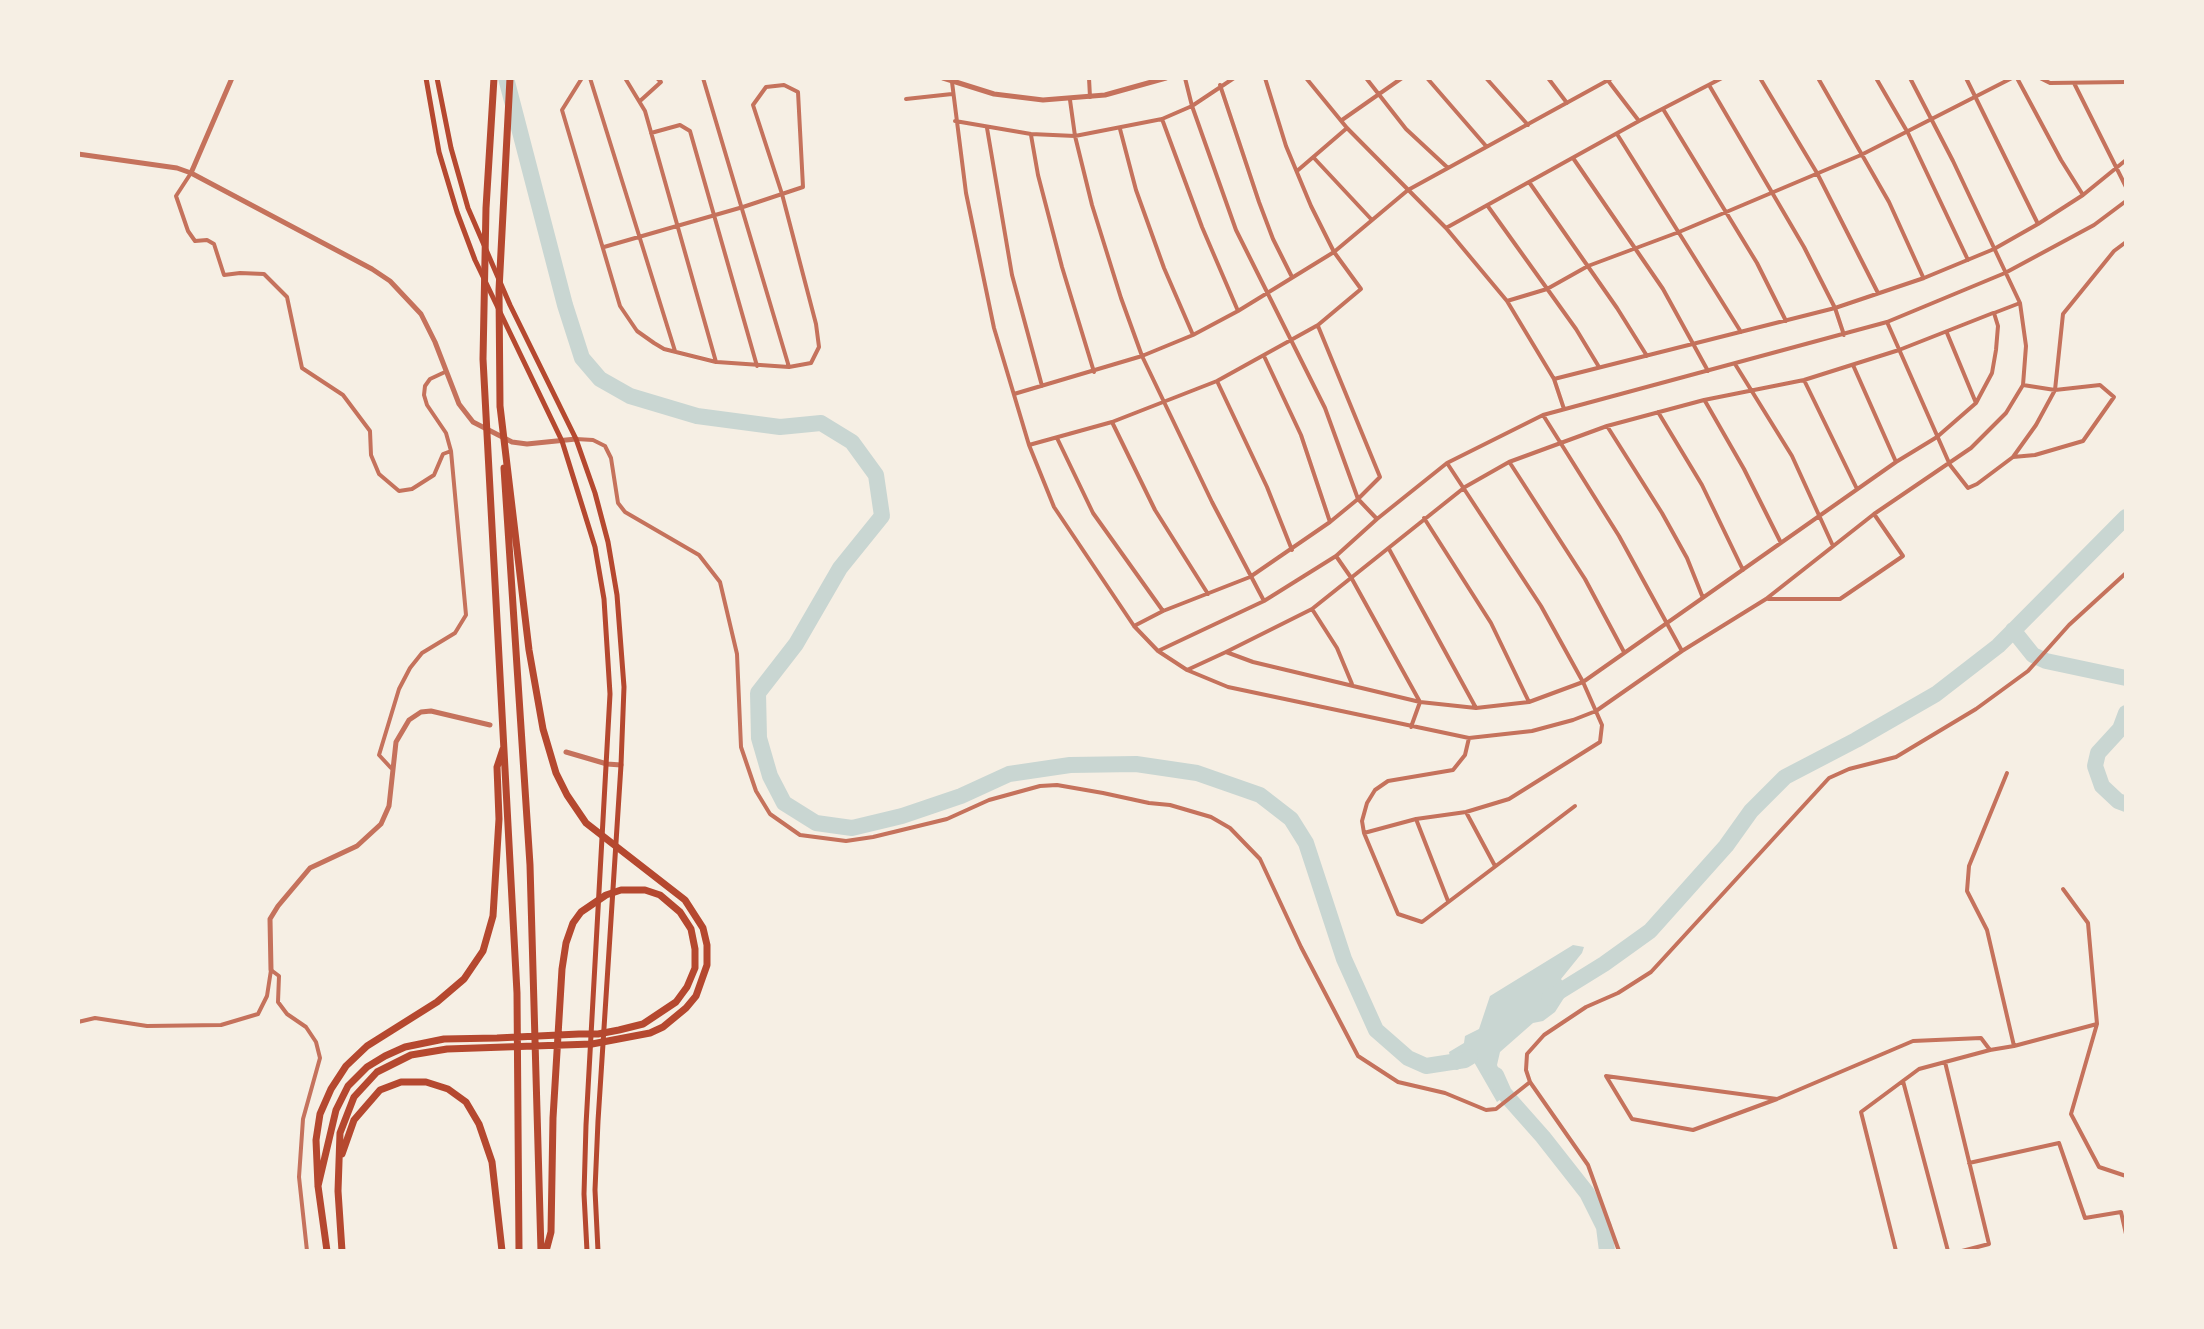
<!DOCTYPE html>
<style>
body{margin:0}
#map{position:relative;width:2204px;height:1329px;overflow:hidden;background:#f6efe4;font-family:Overpass,sans-serif}
canvas{display:block}
.frame{position:absolute;inset:0;border:80px solid #f6efe4;pointer-events:none}
</style>
<div id="map">
<canvas width="2204" height="1329"></canvas>
<div class="frame"></div>
</div>
<script>
const g = document.querySelector('canvas').getContext('2d');
g.lineJoin = 'round';
function fill(path, color) { g.fillStyle = color; g.fill(path, 'evenodd'); }
const toPath = rows => new Path2D(rows.map(r => 'M' + r).join(''));
function strokePath(path, color, width, dash) { g.strokeStyle = color; g.lineWidth = width; g.lineCap = dash ? 'butt' : 'round'; g.setLineDash(dash || []); g.stroke(path); }
fill(toPath([
 [1573,945,1584,947,1582,953,1561,979,1569,990,1555,1012,1543,1021,1533,1023,1500,1052,1497,1065,1509,1093,1497,1102,1474,1062,1457,1070,1453,1069,1449,1052,1464,1043,1465,1036,1479,1029,1490,996]
]), '#c9d6d2');
strokePath(toPath([
 [506,78,565,305,582,358,600,379,630,396,697,416,780,427,821,423,852,442,876,475,882,516,840,568,796,644,758,693,759,738,770,776,784,803,816,823,852,828,902,816,961,796,1009,774,1070,765,1136,764,1197,773,1260,795,1291,819,1306,843,1344,959,1376,1030,1408,1058,1426,1066,1465,1060,1470,1057],
 [2013,630,2033,655,2046,661,2126,678],
 [2126,713,2120,729,2098,753,2095,766,2102,786,2118,801,2126,804],
 [1549,998,1604,964,1650,931,1726,846,1751,811,1785,777,1856,740,1936,694,1998,646,2126,517],
 [1496,1075,1504,1093,1543,1137,1587,1193,1604,1227,1607,1251]
]), '#c9d6d2', 16);
strokePath(toPath([
 [582,78,562,110,620,306,637,331,654,343,664,349,716,362,645,111,625,78],
 [590,78,675,351],
 [703,78,789,367,717,362],
 [1089,78,1090,97],
 [1185,78,1192,106,1236,230,1325,408,1358,499,1377,519],
 [1306,78,1347,128,1446,228,1507,301,1554,379],
 [1366,78,1406,129,1448,168],
 [1427,78,1486,146],
 [1486,78,1528,125],
 [1548,78,1567,103],
 [1606,78,1639,121],
 [1760,78,1817,173,1878,293],
 [1818,78,1889,202,1923,277],
 [1876,78,1908,133,1968,260],
 [1966,78,2038,224],
 [2017,78,2061,160,2083,195],
 [2040,78,2050,83,2126,82],
 [952,82,966,193,994,328,1029,445,1054,507,1134,626,1158,651,1187,670,1228,687,1469,738,1532,731,1573,720,1596,711,1682,651,1766,599,1874,514,1971,448,2006,413,2023,385,2026,346,2020,303,1953,161,1910,78],
 [2074,83,2126,187],
 [1220,85,1259,202,1273,239,1292,277],
 [1709,85,1804,247,1835,308,1844,335],
 [906,99,952,94],
 [1070,100,1075,136,1092,205,1121,298,1142,356,1212,502,1264,601],
 [640,101,661,82,657,78],
 [1663,109,1757,263,1786,321],
 [1162,119,1202,227,1238,311],
 [1342,120,1402,78],
 [955,121,1031,134,1075,136,1162,119,1192,106,1234,78],
 [987,128,1012,275,1042,386],
 [1120,129,1136,190,1164,268,1193,335],
 [651,133,680,125,690,131,757,366],
 [1617,134,1741,332],
 [1031,135,1038,175,1062,267,1094,372],
 [1314,158,1371,219],
 [1573,158,1663,289,1708,371],
 [1297,171,1347,128],
 [191,173,176,196,188,231,195,241,207,240,214,244,224,275,240,273,264,274,287,297,302,368,343,395,370,431,371,455,379,474,399,491,412,489,434,475,443,454,451,451],
 [1529,182,1617,308,1647,356],
 [1487,205,1576,329,1599,367],
 [1446,228,1639,121,1722,78],
 [604,247,743,207,803,187,798,92,784,85,766,87,753,105,782,194,816,324,819,347,811,363,789,367],
 [1507,301,1547,289,1588,266,1679,232,1861,155,2012,78],
 [1887,322,1950,465,1968,488,1977,484,2013,457,2036,425,2055,390,2063,314,2114,251,2126,242],
 [1947,333,1976,403],
 [1264,356,1301,435,1330,522],
 [1735,364,1792,456,1833,546],
 [1853,365,1896,462],
 [1804,380,1857,489],
 [1217,381,1267,487,1292,550],
 [1014,394,1142,356,1193,335,1238,311,1334,252,1408,190,1612,78],
 [1705,401,1744,469,1781,543],
 [1564,409,1554,379,1835,308,1924,278,1994,249,2038,224,2083,195,2126,160],
 [1658,412,1702,485,1743,570],
 [1543,415,1619,536,1682,651],
 [1112,422,1155,510,1208,594],
 [1607,426,1662,513,1687,558,1703,598],
 [1057,438,1093,513,1163,611],
 [576,439,593,440,605,446,611,458,618,503,625,512,699,555,720,582,737,654,741,747,756,791,770,814,800,835,846,841,873,837,947,819,989,800,1040,786,1057,785,1103,793,1149,803,1170,805,1211,817,1230,828,1260,859,1301,947,1358,1056,1398,1082,1445,1093,1486,1110,1496,1109,1530,1082],
 [1029,445,1112,422,1217,381,1318,325,1361,289,1334,252,1311,206,1286,146,1265,78],
 [2013,457,2035,455,2083,441,2114,397,2100,385,2055,390,2023,385],
 [1510,463,1585,579,1624,652],
 [1424,518,1491,623,1529,702],
 [1389,549,1476,708],
 [1336,556,1352,579,1420,702,1411,727],
 [1768,599,1840,599,1903,556,1874,514],
 [1312,609,1337,648,1352,684],
 [1134,626,1163,611,1250,577,1330,522,1358,499,1380,477,1318,326],
 [1158,651,1264,601,1336,556,1377,519,1447,463,1543,415,1887,322,2005,273,2094,225,2126,201],
 [1226,652,1312,609,1465,487,1509,462,1607,426,1704,400,1804,380,1899,350,1993,313],
 [1187,670,1226,652,1253,662,1420,702,1476,708,1529,702,1583,682,1896,462,1937,437,1976,403,1992,373,1996,350,1998,326,1994,313,2020,303],
 [1469,738,1465,755,1453,770,1388,781,1375,790,1367,803,1362,821,1364,833,1398,914,1422,922,1575,806],
 [391,768,379,755,399,689,410,668,422,653,455,633,466,615,451,451,446,433,427,405,424,395,425,386,430,379,445,372],
 [2007,773,1969,866,1967,891,1987,930,2014,1046,2097,1024],
 [1466,812,1495,866],
 [1416,819,1448,901],
 [1364,833,1416,819,1466,812,1509,799,1600,742,1602,725,1583,682,1541,606,1447,463],
 [2063,889,2088,923,2097,1024,2071,1114,2099,1167,2126,1176],
 [271,970,279,976,278,1002,287,1014,306,1027,316,1042,320,1058,303,1119,299,1177,307,1251],
 [78,1022,95,1018,147,1026,221,1025,258,1014,267,996,271,970],
 [1945,1062,1989,1244,1962,1251],
 [1903,1081,1948,1251],
 [1777,1099,1693,1130,1632,1119,1606,1076,1777,1099,1913,1041,1981,1038,1990,1050,2014,1046],
 [1969,1163,2059,1143,2085,1218,2121,1212,2126,1234],
 [1619,1251,1588,1165,1530,1082,1526,1070,1527,1054,1544,1035,1586,1007,1618,993,1651,972,1829,778,1849,769,1896,757,1976,709,2028,671,2069,625,2126,573],
 [1896,1251,1861,1112,1919,1069,1990,1050]
]), '#c5725c', 4);
strokePath(toPath([
 [943,78,994,94,1043,100,1105,95,1166,78],
 [78,154,177,168,191,173,372,269,390,281,421,314,435,342,459,404,473,422,512,442,527,444,576,439],
 [191,173,232,78],
 [566,752,607,764,621,765],
 [271,970,270,919,278,906,310,868,357,846,381,824,389,806,396,742,409,720,421,712,431,711,490,725]
]), '#c5725c', 5);
strokePath(toPath([
 [426,78,439,152,457,212,475,260,562,441,595,547,604,599,610,694,586,1125,584,1194,587,1251],
 [437,78,451,148,468,208,510,305,576,439,595,493,608,542,617,595,624,687,621,765,598,1121,595,1190,598,1251]
]), '#b5482f', 5);
strokePath(toPath([
 [494,78,486,208,483,359,517,993,519,1251],
 [500,407,499,290,510,78],
 [504,468,530,865,541,1251],
 [342,1154,354,1120,380,1090,401,1082,426,1082,448,1089,466,1102,479,1124,492,1162,502,1251],
 [318,1186,336,1110,348,1086,367,1067,385,1056,405,1047,444,1039,497,1038,579,1034,598,1034,619,1030,643,1024,676,1002,687,987,695,968,695,949,691,929,680,912,660,895,645,890,621,890,606,895,581,912,573,923,566,943,562,969,553,1118,551,1232,546,1251],
 [327,1251,318,1186,316,1140,320,1114,331,1089,346,1066,367,1046,437,1002,464,979,483,951,493,916,499,819,497,767,503,749],
 [342,1251,338,1191,340,1133,354,1097,377,1072,411,1055,447,1049,592,1044,650,1033,663,1027,686,1008,696,996,707,965,707,945,703,928,685,900,586,823,567,795,556,773,543,729,529,650,500,406]
]), '#b5482f', 7);
</script>
